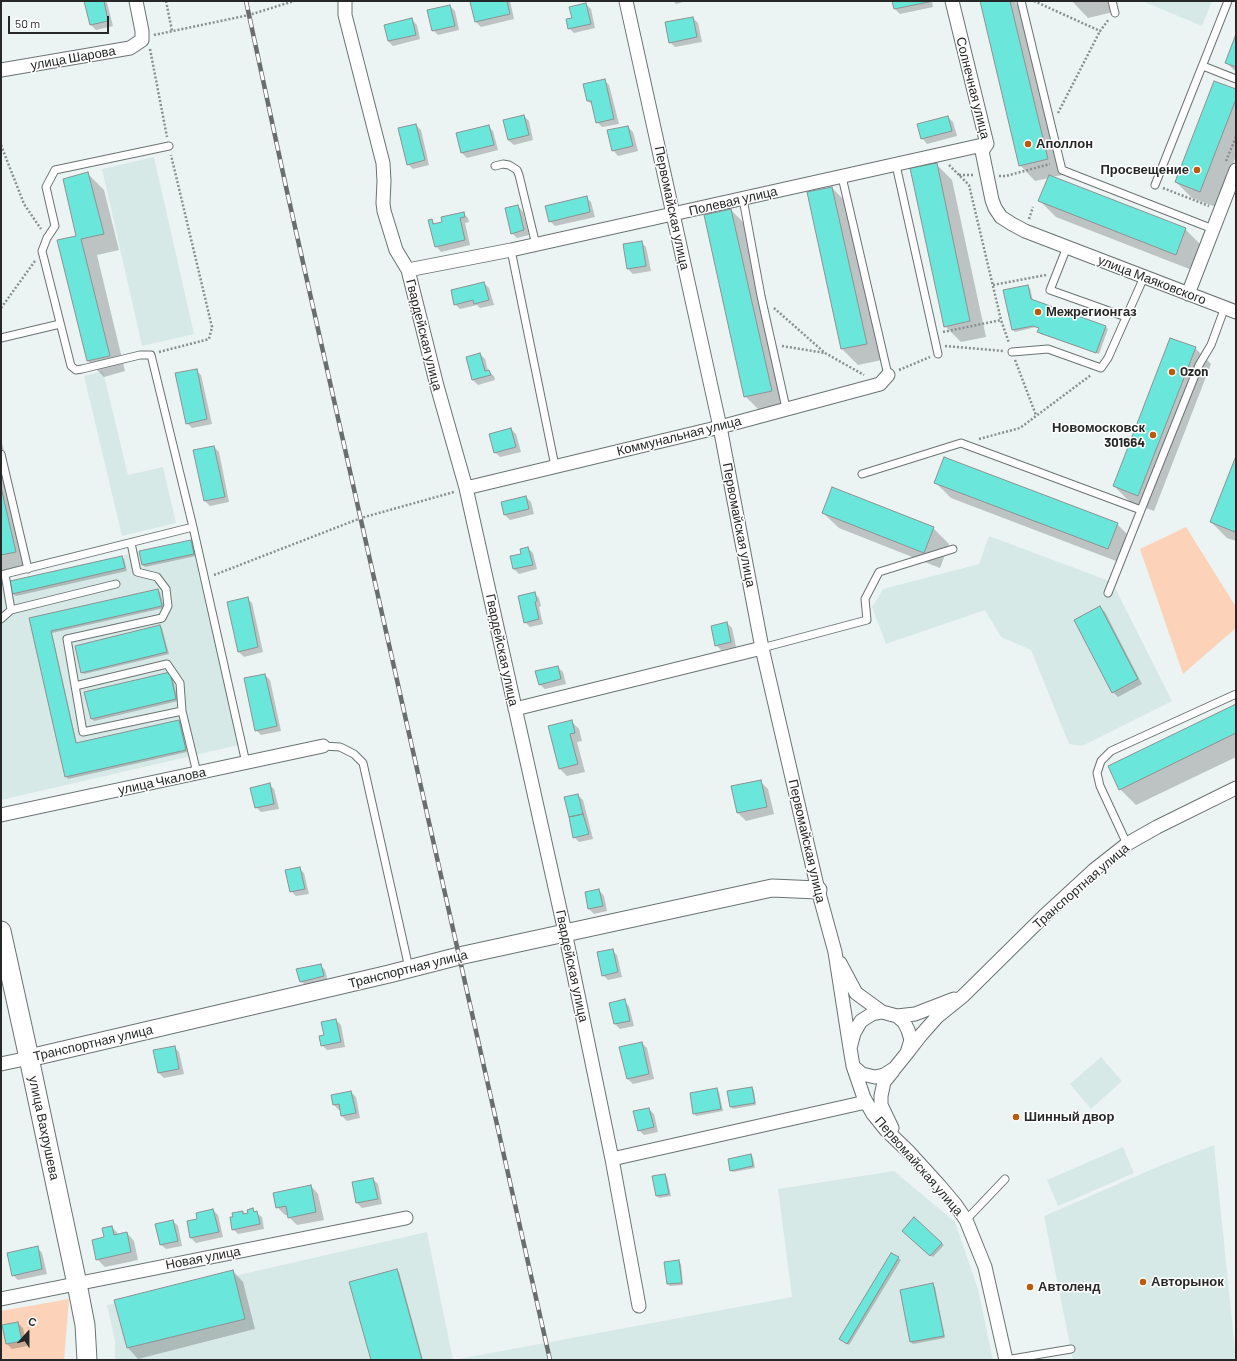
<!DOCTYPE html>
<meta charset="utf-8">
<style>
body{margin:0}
#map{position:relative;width:1237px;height:1361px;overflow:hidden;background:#ebf4f3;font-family:Barlow,sans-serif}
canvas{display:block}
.frame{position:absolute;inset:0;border:2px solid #252827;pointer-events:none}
.north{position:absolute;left:8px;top:1313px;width:40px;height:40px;-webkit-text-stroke:3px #fff;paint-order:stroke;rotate:21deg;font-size:11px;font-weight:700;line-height:16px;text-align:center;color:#252827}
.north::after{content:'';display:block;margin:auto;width:14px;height:18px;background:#252827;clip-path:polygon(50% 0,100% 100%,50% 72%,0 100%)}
.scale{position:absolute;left:8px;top:16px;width:101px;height:18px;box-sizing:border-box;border:2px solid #252827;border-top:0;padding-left:5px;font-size:12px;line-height:14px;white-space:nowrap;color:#252827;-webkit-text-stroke:3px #fff;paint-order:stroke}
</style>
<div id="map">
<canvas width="1237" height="1361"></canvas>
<div class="frame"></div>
<div class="north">С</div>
<div class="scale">50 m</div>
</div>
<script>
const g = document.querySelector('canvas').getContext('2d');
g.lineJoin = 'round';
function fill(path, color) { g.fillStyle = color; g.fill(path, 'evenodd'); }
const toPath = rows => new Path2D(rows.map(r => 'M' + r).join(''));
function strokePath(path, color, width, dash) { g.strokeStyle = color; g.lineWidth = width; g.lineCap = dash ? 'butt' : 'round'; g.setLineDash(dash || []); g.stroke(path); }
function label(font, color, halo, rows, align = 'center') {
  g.font = font + ' Barlow,sans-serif'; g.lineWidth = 3; g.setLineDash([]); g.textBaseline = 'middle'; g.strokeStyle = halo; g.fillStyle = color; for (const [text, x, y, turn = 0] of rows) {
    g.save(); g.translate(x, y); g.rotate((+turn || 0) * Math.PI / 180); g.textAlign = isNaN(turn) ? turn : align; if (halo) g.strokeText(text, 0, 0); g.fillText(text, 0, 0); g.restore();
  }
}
fill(toPath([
 [1142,1,1212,1,1202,26],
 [154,157,194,334,142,346,102,169],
 [103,371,128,475,163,467,176,523,122,536,84,376],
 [989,536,1112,582,1172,701,1082,746,1069,744,1031,650,1001,637,985,610,886,644,872,607,883,589,979,564],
 [191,540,239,745,1,800,1,583],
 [1101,1057,1122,1081,1091,1109,1070,1084],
 [1214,1145,1236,1360,1073,1360,1044,1216,1162,1165],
 [1123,1147,1134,1173,1058,1206,1047,1180],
 [894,1171,955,1222,978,1289,993,1360,115,1360,115,1341,107,1305,427,1232,453,1360,792,1297,778,1189]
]), '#d7e9e7');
fill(toPath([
 [1186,527,1236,607,1236,628,1183,674,1140,549],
 [69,1299,64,1360,1,1360,1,1311]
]), '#fcd2b9');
fill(toPath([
 [88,1,105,1,107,3,113,26,96,30,91,25,86,2],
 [477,1,510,1,514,19,481,27,476,22,471,2],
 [673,1,687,1,676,4],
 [893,1,932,1,933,7,900,14,895,9],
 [982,1,1014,1,1024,11,1063,175,1051,177,1185,229,1201,245,1192,270,1056,217,1040,201,1049,178,1035,181,1020,165],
 [1072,1,1111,1,1113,12,1088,18],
 [586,4,591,9,595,28,574,33,569,28,573,18],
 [450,6,455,11,459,30,438,35,433,30],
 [693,18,698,23,702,42,675,47,670,42],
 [411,19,417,25,420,39,393,46,388,41],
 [1236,37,1236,72,1226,62],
 [604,80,609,85,619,124,602,127,597,122,593,105,588,101],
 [1236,90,1236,156,1216,207,1192,198,1176,182],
 [524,116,529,121,533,140,514,145,508,140],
 [948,117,953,122,957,136,927,144,922,138],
 [416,125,421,130,429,165,413,169,408,164],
 [488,126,493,131,498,150,467,158,462,153],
 [628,127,633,132,638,151,618,156,613,150],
 [936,164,952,180,986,337,961,342,945,326],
 [88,174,104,190,119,250,97,255,125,371,104,377,88,361,78,236],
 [832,188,848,204,882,360,858,365,842,349,808,193],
 [586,197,591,202,595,217,555,226,550,221],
 [518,206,523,212,529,235,517,238,512,233],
 [731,210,747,226,787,407,761,412,745,396],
 [463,213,468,218,469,222,465,223,470,245,441,252,436,246,431,220,435,224,443,222],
 [641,242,646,247,651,271,633,274,628,269],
 [484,283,489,288,494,305,480,308,477,305,460,309,455,304],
 [1028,286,1030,288,1033,301,1105,326,1108,329,1099,354,1041,334,1039,332,1040,329,1036,327,1015,332,1013,330,1004,291],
 [1195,348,1211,364,1154,511,1130,502,1114,486],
 [480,354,485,359,488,371,494,376,495,380,478,385,473,380],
 [196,370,201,375,212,424,192,428,187,423],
 [511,429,516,434,521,452,500,457,495,452],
 [1,439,32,567,1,574],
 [214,447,219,452,229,502,210,506,205,501,194,451],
 [1236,459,1236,541,1227,538,1211,522],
 [935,482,1117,524,1133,540,1124,564,951,498],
 [526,497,531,502,534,514,510,520,505,515],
 [823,513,933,528,949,544,940,568,839,528],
 [191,542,193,544,196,556,145,567,143,565,140,552],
 [528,548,533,553,537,569,519,574,514,569,522,554],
 [122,557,124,559,127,571,16,596,13,594],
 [158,590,160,592,164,608,52,633,77,744,179,721,181,723,187,752,68,779,66,776,30,619],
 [534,593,539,598,541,606,539,607,543,624,530,627,525,622],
 [247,598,252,603,263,652,244,657,239,652],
 [1100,607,1105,612,1142,684,1118,697,1113,692],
 [727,623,732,628,736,647,721,650,716,645],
 [160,626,162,628,169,654,84,674,82,672],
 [558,667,563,672,566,684,545,689,539,684],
 [172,675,178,701,94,721,92,719],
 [265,675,270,680,281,731,261,735,256,730],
 [1236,705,1236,757,1136,805,1120,789],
 [571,721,579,729,582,741,577,742,585,772,567,776,560,769],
 [760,781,768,789,774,814,746,821,738,813,732,787],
 [269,784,274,789,279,809,261,812,256,807],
 [578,795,583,800,593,839,579,842,574,837],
 [299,868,304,873,309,894,296,896,291,891],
 [599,890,604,896,607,911,594,914,589,909,586,893],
 [612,950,617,955,622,977,608,980,603,975],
 [320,965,325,970,328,981,306,986,301,981],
 [624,1001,629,1006,634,1026,620,1029,615,1024,610,1004],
 [336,1020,341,1025,345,1047,327,1050,322,1045,325,1035],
 [642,1043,647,1048,654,1079,633,1084,627,1078],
 [174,1047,179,1052,184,1074,164,1078,159,1073],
 [752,1088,754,1090,756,1105,733,1109,731,1107],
 [717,1089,719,1092,723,1111,696,1116,694,1113],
 [351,1092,356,1097,360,1118,347,1121,342,1116,341,1109,339,1110,334,1105],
 [649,1109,654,1114,658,1132,644,1135,639,1130],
 [751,1155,753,1157,755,1168,733,1172,731,1170],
 [665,1175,667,1177,671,1196,659,1198,657,1196],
 [373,1179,378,1184,382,1204,362,1208,357,1203],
 [311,1186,318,1194,324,1220,297,1225,289,1217,289,1215,285,1215,277,1207],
 [213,1210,218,1215,223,1237,196,1243,191,1238,198,1220],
 [252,1210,262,1217,264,1229,238,1234,233,1229,242,1212,245,1215,249,1214],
 [914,1219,944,1245,933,1257,903,1231],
 [173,1221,178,1226,182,1246,166,1249,160,1244],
 [112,1227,119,1235,127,1233,134,1241,138,1260,105,1267,97,1259,105,1238],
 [37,1247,42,1253,47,1274,18,1280,13,1275],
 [892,1254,901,1260,849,1345,843,1341],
 [679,1262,681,1264,683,1285,670,1286,668,1284],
 [397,1270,399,1272,423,1360,372,1360],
 [233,1271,243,1282,255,1329,138,1359,128,1348,116,1301],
 [933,1284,935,1287,945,1338,913,1344,911,1342,901,1291],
 [18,1323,23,1328,27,1346,12,1349,7,1344,3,1326]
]), '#0003');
const building = toPath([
 [84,1,104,1,108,21,90,25,84,1],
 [473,1,507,1,510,14,475,22,470,2,473,1],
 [892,1,929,1,929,2,894,9,892,1],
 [980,1,1010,1,1048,159,1019,166,980,1],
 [586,3,591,24,568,29,566,19,572,18,569,7,586,3],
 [450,5,455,26,432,31,427,10,450,5],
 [693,17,697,37,669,43,665,22,693,17],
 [412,18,416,35,388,41,384,25,412,18],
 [1236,34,1236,67,1225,63,1236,34],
 [605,79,614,119,596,123,591,101,587,101,583,84,605,79],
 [1214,81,1236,89,1236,99,1200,192,1175,182,1214,81],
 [524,115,529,135,508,140,503,120,524,115],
 [948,116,952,131,921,139,917,124,948,116],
 [416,124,425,160,407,165,398,128,416,124],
 [489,125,494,145,461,153,456,133,489,125],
 [628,126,633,146,612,151,607,130,628,126],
 [937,163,970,321,944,327,910,168,937,163],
 [88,172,104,234,81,239,110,356,87,361,57,240,76,236,63,179,88,172],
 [1049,175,1186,228,1176,255,1038,201,1049,175],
 [832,187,867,344,841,349,807,192,832,187],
 [587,196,590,212,549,222,545,206,587,196],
 [518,205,524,230,511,234,505,208,518,205],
 [731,209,772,391,744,397,704,215,731,209],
 [464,212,465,217,460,218,465,240,435,247,428,220,432,219,433,224,442,222,441,217,464,212],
 [642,241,646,266,627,269,623,244,642,241],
 [484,282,489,300,474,304,473,300,454,305,451,290,484,282],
 [1028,285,1031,299,1106,326,1096,353,1037,332,1039,328,1033,326,1012,330,1003,290,1028,285],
 [1170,338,1196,347,1138,496,1113,486,1170,338],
 [480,353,485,371,489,370,491,375,472,380,466,357,480,353],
 [197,369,207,419,186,424,175,373,197,369],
 [511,428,516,447,494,453,489,434,511,428],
 [214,446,225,497,204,501,193,450,214,446],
 [1236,456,1236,530,1235,532,1210,522,1236,456],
 [944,457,1118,523,1108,549,934,483,944,457],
 [1,487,16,552,1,555,1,487],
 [832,487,934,527,924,553,822,513,832,487],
 [526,496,529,509,504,515,501,502,526,496],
 [191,540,194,554,142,565,139,551,191,540],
 [528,547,533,565,513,569,510,556,521,554,520,549,528,547],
 [122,556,125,568,12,594,10,581,122,556],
 [158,589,162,606,51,631,76,743,179,720,186,750,65,777,29,618,158,589],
 [535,592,537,601,535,602,539,619,524,623,518,596,535,592],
 [248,597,258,647,238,652,227,602,248,597],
 [1100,606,1138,679,1112,693,1074,620,1100,606],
 [727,622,731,642,715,646,711,626,727,622],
 [160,625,167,652,81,673,75,646,160,625],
 [558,666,561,679,539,685,535,671,558,666],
 [170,672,176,699,91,719,84,692,170,672],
 [265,674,277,726,255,731,244,678,265,674],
 [1236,704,1236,733,1119,790,1108,766,1236,704],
 [572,720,575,733,570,734,578,764,559,769,548,726,572,720],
 [761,780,767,807,737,813,731,786,761,780],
 [270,783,274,804,255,808,250,788,270,783],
 [578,794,583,814,569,817,564,797,578,794],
 [583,814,589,834,573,838,569,817,583,814],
 [300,867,305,889,290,892,285,870,300,867],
 [599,889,603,906,588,909,585,892,599,889],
 [613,949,618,972,602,976,597,952,613,949],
 [321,964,324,976,300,982,296,969,321,964],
 [625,999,630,1021,614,1024,609,1003,625,999],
 [336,1019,341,1042,321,1046,319,1036,324,1035,321,1022,336,1019],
 [642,1042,649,1074,627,1079,619,1047,642,1042],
 [175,1046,179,1069,158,1073,153,1050,175,1046],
 [752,1087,755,1103,730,1107,727,1091,752,1087],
 [717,1088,721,1109,693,1114,690,1093,717,1088],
 [351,1091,356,1113,341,1116,339,1104,333,1105,331,1095,351,1091],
 [649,1108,654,1127,638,1131,633,1111,649,1108],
 [751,1154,753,1166,730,1171,728,1159,751,1154],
 [665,1174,669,1194,656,1196,652,1176,665,1174],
 [373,1178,378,1199,356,1203,352,1182,373,1178],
 [311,1185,316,1212,288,1218,286,1206,276,1208,273,1193,311,1185],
 [253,1208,254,1212,257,1211,260,1224,232,1230,230,1217,233,1217,232,1213,243,1211,243,1214,248,1213,247,1210,253,1208],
 [213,1209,219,1232,190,1238,187,1221,197,1219,196,1213,213,1209],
 [914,1217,942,1243,930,1256,902,1231,914,1217],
 [173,1220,178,1241,160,1245,155,1224,173,1220],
 [112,1226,114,1235,127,1232,131,1252,96,1260,92,1240,104,1237,102,1228,112,1226],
 [38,1246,42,1269,12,1276,7,1253,38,1246],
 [891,1253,899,1257,847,1344,839,1339,891,1253],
 [679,1260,682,1283,667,1284,664,1262,679,1260],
 [397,1269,422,1360,371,1360,349,1282,397,1269],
 [233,1270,245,1319,127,1348,114,1300,233,1270],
 [933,1283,944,1336,910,1342,900,1290,933,1283],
 [18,1322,22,1341,6,1344,2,1325,18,1322]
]);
fill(building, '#6be6db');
strokePath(building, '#8b9392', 1);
const service = toPath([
 [1021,1,1062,170,1213,229],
 [1112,1,1115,13],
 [1203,66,1236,79],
 [169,146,55,170,46,187,55,226,47,238,42,251,71,366,76,370,82,369,140,355,151,355,193,527,246,763],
 [896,165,938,354],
 [495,166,503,164,509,165,517,170,519,175,536,245],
 [842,177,888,375],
 [1155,185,1228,1],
 [743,199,761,296,786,408],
 [1067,247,1050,290,1126,317],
 [511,250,555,466],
 [1,338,60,324],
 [1012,352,1048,349,1101,368,1108,358,1144,277],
 [1,454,28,569],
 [862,474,961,443,1141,510,1199,365,1211,345,1225,307],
 [131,543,137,572,157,577,166,589,168,606,162,618,67,639,83,732,182,711],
 [5,574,11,610],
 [1,575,193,527],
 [1108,593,1141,510],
 [1,619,11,610,116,584],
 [762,648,867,620,865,599,879,572,953,549],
 [75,686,167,664,180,683,182,711,197,773],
 [323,746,340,747,354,754,363,763,409,968],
 [1127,844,1100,786,1097,773,1101,761,1111,751,1236,694],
 [966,1220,1005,1179],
 [1006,1360,1071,1349]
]);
const minor = toPath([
 [345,1,345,15,383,163,384,181,383,203,384,211,396,250,408,270,437,386,466,488,565,932,612,1159,639,1306],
 [626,1,720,427,762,648,818,890,835,952,850,1048],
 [952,1,987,144],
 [1,70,130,48,142,40,142,31,136,1],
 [987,144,982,151,992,200,995,208,1001,217,1012,224,1025,231,1236,312],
 [408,270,511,250,987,144],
 [1188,294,1236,170],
 [466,488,720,427,880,384,888,375],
 [515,709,762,648],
 [1,815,323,746],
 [840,963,856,993,882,1012],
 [897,1016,915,1014,954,999],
 [907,1053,911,1040,908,1030,904,1022,897,1016,882,1012,872,1014,861,1021,854,1033,850,1048,853,1066,862,1074,875,1077,884,1075,895,1068,907,1053,921,1035,937,1017,963,996,1044,916,1094,870,1127,844,1157,827,1236,788],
 [1,1064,29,1058],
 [853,1066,864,1098,873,1114,886,1130,909,1152,939,1185,955,1204,966,1220,985,1267,1006,1360],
 [892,1128,881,1105,881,1096,884,1082,893,1071],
 [612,1159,866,1102],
 [1,1299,406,1218]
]);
const tertiary = toPath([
 [29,1058,389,974,459,956,772,888,818,890]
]);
const secondary = toPath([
 [1,931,29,1058,77,1284,85,1325,87,1360]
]);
strokePath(service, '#6b7372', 9);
strokePath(minor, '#6b7372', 15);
strokePath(tertiary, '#6b7372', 19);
strokePath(secondary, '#6b7372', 21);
strokePath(toPath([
 [166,1,172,31],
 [1034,1,1100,31,1109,19],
 [154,35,249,15,294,1],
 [150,49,167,137],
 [1058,113,1100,31],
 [1,145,24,204,41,229],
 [1226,161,1236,137],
 [949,165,969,185,1001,320,1009,343],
 [959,175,974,175],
 [999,176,1006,176,1050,164],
 [1163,188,1209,206],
 [1029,219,1033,207],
 [993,285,1046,275],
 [1,308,35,261],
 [774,308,825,353,864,375],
 [943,332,1001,320],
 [782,346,825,353],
 [945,346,1004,351],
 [159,352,209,339,212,327,171,155],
 [1015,360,1036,415],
 [899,370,930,357],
 [979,439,1020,428,1091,375],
 [214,575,361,518,454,492]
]), '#898f8e', 2.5, [2, 2]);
strokePath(service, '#fff', 7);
strokePath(minor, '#fff', 13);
strokePath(tertiary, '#fff', 17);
strokePath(secondary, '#fff', 19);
const rail = toPath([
 [246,1,286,187,550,1360]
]);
strokePath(rail, '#696e6d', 4.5);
strokePath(rail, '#fff', 3, [9]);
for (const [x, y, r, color] of [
 [1028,144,4,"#b95b0a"],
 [1197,170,4,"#b95b0a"],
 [1038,312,4,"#b95b0a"],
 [1172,372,4,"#b95b0a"],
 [1153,435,4,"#b95b0a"],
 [1016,1117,4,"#b95b0a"],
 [1143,1282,4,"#b95b0a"],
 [1030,1287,4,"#b95b0a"]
]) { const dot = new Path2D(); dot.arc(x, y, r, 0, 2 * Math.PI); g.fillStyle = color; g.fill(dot); strokePath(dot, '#fff', 1.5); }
label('13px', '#252827', '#fff', [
 ["улица Шарова",73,58,-10],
 ["Солнечная улица",973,88,76],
 ["Полевая улица",733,201,-13],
 ["Первомайская улица",672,208,78],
 ["улица Маяковского",1152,280,21],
 ["Гвардейская улица",424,335,76],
 ["Коммунальная улица",679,436,-14],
 ["Первомайская улица",739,525,79],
 ["Гвардейская улица",502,650,78],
 ["улица Чкалова",162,781,-12],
 ["Первомайская улица",807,841,77],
 ["Транспортная улица",1081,886,-41],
 ["Гвардейская улица",572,966,78],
 ["Транспортная улица",408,969,-14],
 ["Транспортная улица",93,1043,-13],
 ["улица Вахрушева",44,1128,78],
 ["Первомайская улица",919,1166,49],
 ["Новая улица",203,1258,-11]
]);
label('bold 13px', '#252827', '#fff', [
 ["Аполлон",1036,144],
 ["Просвещение",1189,170,"right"],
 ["Межрегионгаз",1046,312],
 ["Ozon",1180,372],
 ["Новомосковск",1145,428,"right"],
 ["301664",1145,443,"right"],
 ["Шинный двор",1024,1117],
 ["Авторынок",1151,1282],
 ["Автоленд",1038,1287]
], 'left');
</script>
